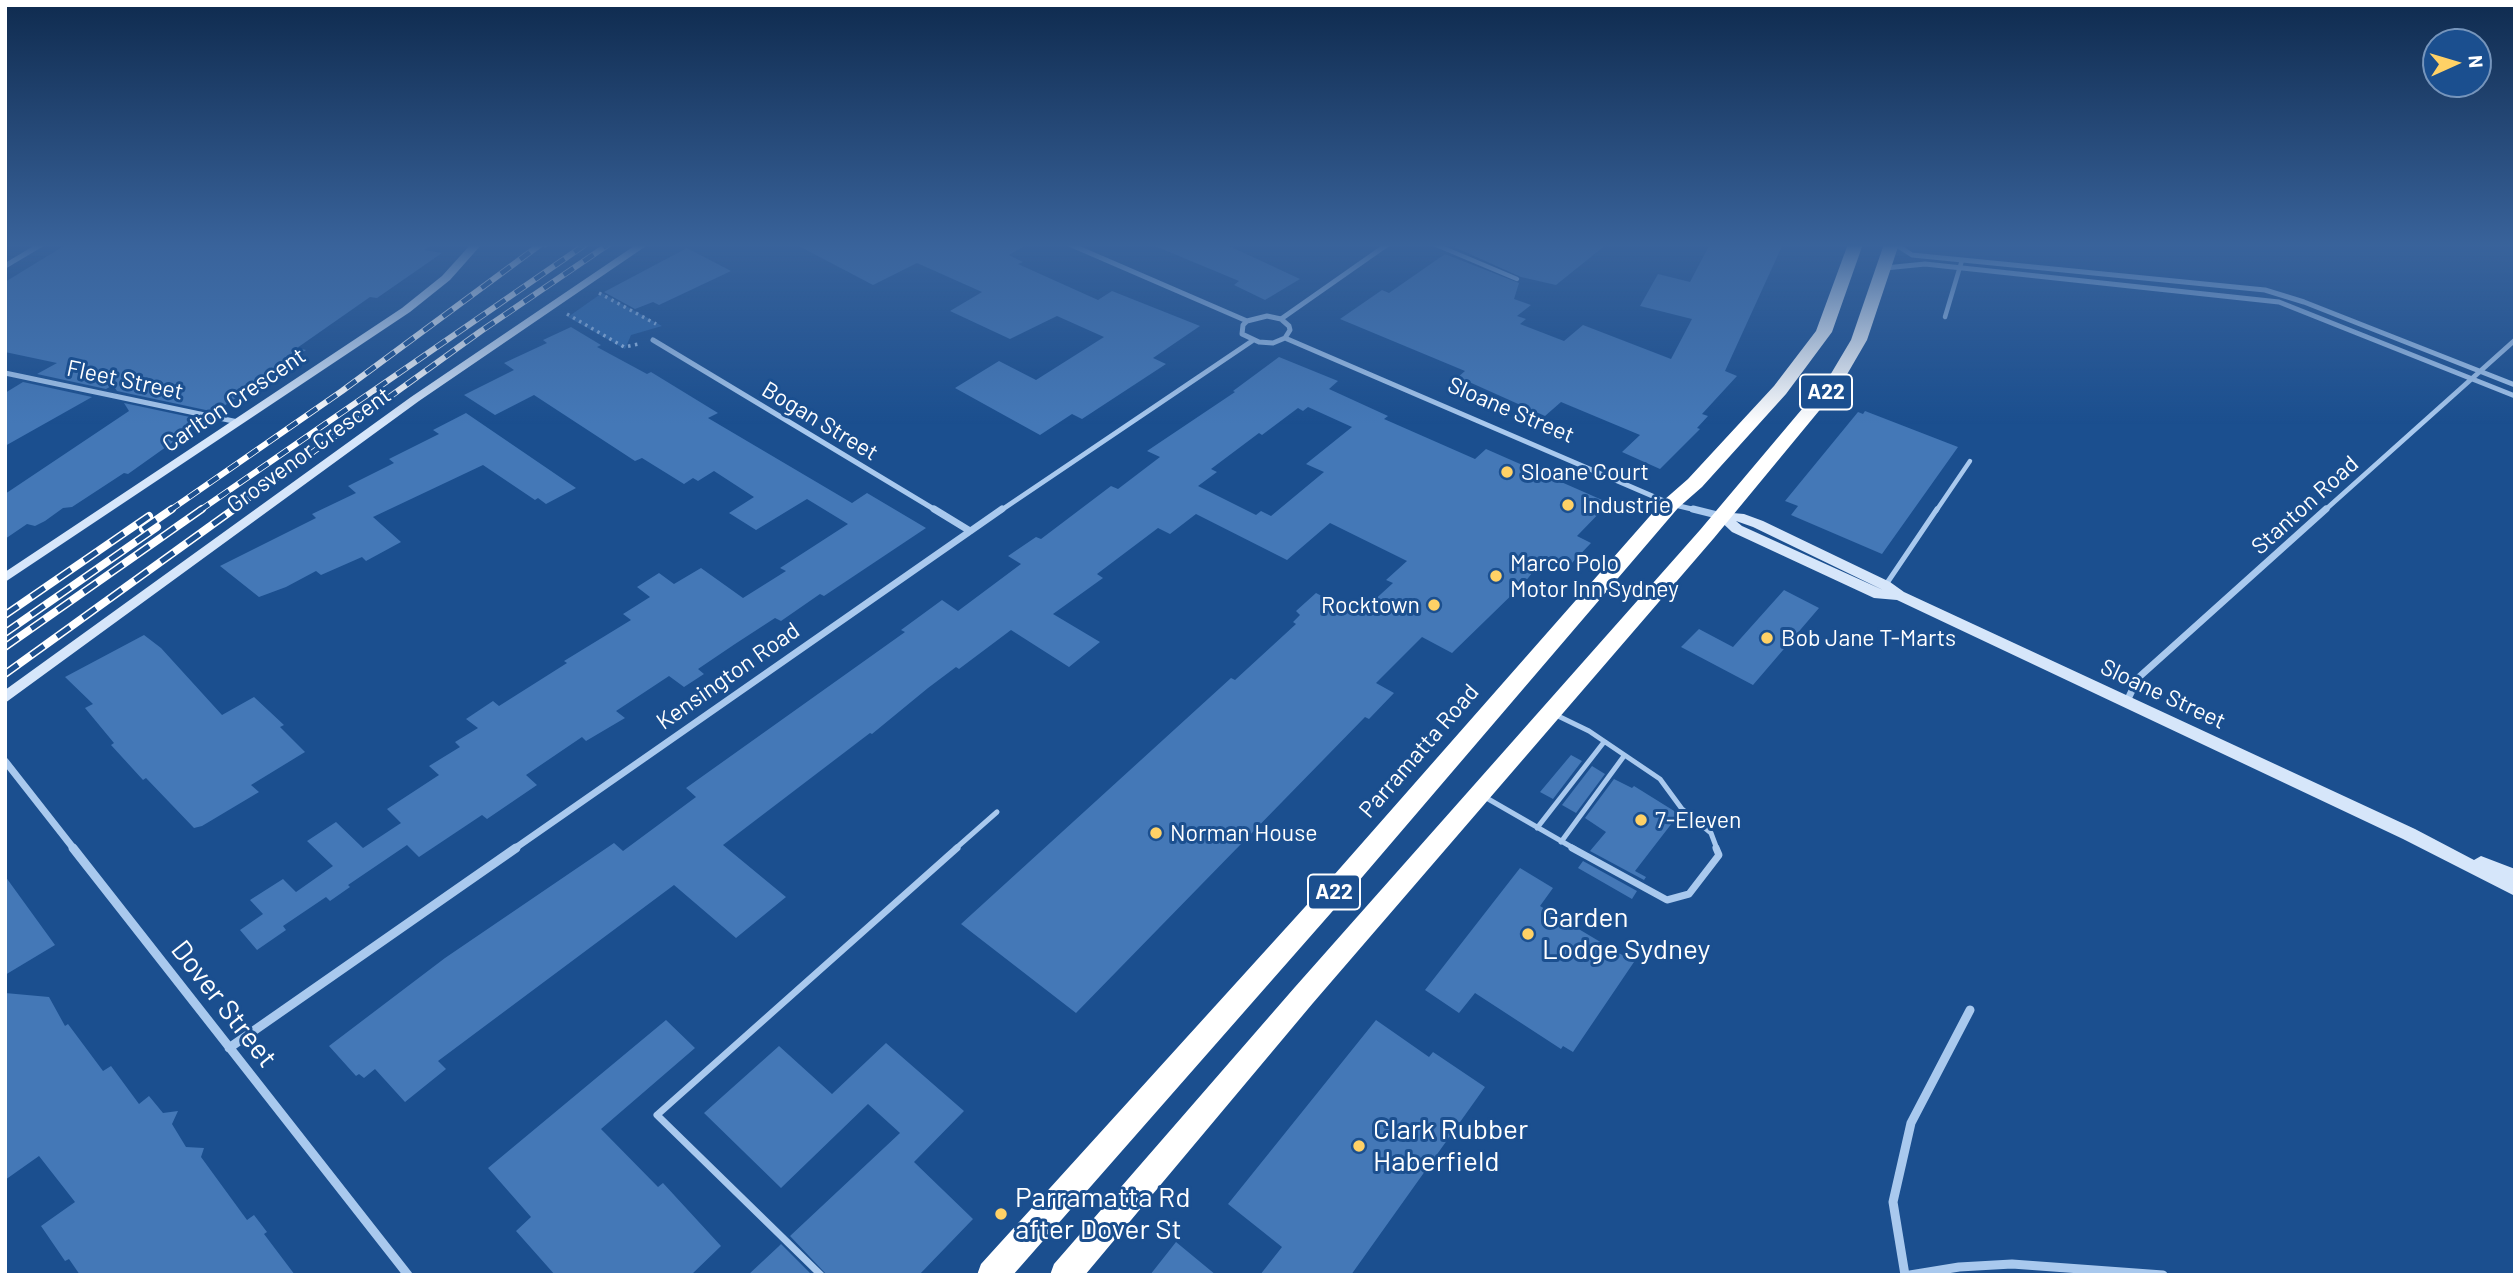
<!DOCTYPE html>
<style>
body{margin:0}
#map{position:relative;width:2520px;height:1280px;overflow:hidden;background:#1b4f8f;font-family:Barlow,sans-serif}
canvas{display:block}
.frame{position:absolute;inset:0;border:7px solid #fff;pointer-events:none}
.north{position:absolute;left:2422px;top:28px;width:70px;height:70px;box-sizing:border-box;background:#1b4f8f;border:2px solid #7695bc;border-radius:50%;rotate:86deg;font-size:19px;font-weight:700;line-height:28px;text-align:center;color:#fff}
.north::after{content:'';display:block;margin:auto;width:24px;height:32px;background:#ffd166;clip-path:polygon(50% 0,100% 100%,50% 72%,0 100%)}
</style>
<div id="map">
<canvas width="2520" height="1280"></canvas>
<div class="frame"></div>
<div class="north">N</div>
</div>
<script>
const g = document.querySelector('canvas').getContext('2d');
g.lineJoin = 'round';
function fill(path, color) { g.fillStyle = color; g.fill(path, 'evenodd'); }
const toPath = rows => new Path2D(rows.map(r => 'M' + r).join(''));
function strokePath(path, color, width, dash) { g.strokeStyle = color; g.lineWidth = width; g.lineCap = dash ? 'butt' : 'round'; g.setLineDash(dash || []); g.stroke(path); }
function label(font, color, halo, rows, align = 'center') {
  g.font = font + ' Barlow,sans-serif'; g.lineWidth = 6; g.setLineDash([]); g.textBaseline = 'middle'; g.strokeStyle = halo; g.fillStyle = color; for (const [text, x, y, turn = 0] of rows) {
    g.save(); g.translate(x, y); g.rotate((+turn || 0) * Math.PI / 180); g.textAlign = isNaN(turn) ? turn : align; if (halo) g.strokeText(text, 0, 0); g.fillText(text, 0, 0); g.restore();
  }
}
fill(toPath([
 [602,293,662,326,631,335,625,349,568,317]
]), '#2e69ad');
fill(toPath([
 [67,244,432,244,424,250,442,253,377,298,370,297,297,348,306,350,215,412,117,391,113,385,106,389,37,374,57,363,5,352,5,282],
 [795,244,1028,244,1009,255,1023,262,1018,264,1098,300,1112,291,1200,326,1153,358,1166,364,1082,419,1072,414,1040,435,955,388,999,361,1036,380,1104,337,1057,316,1010,339,950,311,982,292,917,263,873,285],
 [1150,244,1225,244,1300,279,1265,300,1234,285,1239,281],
 [1457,244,1607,244,1556,285,1521,277,1454,247],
 [1710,244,1783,244,1725,371,1737,376,1702,414,1708,416,1697,428,1700,429,1660,469,1622,452,1640,435,1561,402,1545,416,1458,377,1465,371,1340,319,1382,290,1389,293,1445,254,1519,283,1514,299,1531,305,1517,316,1526,319,1520,324,1564,341,1583,325,1671,359,1692,319,1640,306,1658,274,1690,282],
 [687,248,731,271,659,305,653,302,635,309,604,292],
 [571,327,601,345,597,347,647,374,651,372,718,413,708,418,852,503,867,493,926,528,824,596,820,594,781,621,775,618,735,644,698,669,704,674,684,687,669,676,616,711,625,718,586,741,582,737,526,775,537,785,487,819,482,815,419,857,407,845,348,885,350,887,330,901,326,897,283,926,286,930,257,950,240,930,263,914,250,900,283,879,296,892,333,866,307,841,336,822,363,848,401,823,387,809,439,775,429,766,460,747,455,742,478,728,466,719,493,701,499,706,567,663,564,661,631,620,623,614,650,597,637,587,659,573,674,584,701,568,743,598,786,571,780,568,848,524,807,499,756,530,729,513,754,497,714,471,698,481,693,478,684,484,642,458,635,461,534,395,495,415,464,395,514,370,504,363,547,343,543,340],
 [1279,357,1338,381,1329,389,1388,416,1384,419,1475,459,1486,449,1609,503,1577,536,1591,543,1568,567,1546,556,1524,583,1452,653,1422,637,1376,683,1394,693,1369,719,1365,717,1076,1013,961,924,1231,678,1235,680,1296,624,1293,622,1300,615,1296,611,1316,593,1358,615,1393,583,1386,580,1407,561,1330,523,1287,560,1196,514,1170,534,1158,528,1097,574,1103,578,1053,614,1100,642,1069,667,1011,630,959,669,956,667,928,688,872,734,870,733,723,845,786,897,736,938,674,885,438,1061,446,1069,405,1102,375,1069,364,1078,359,1074,356,1076,329,1046,445,958,614,843,623,851,696,797,686,788,905,632,901,630,942,600,958,611,1021,564,1008,556,1036,537,1041,539,1111,486,1118,489,1160,457,1147,451,1235,392,1233,391],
 [1308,407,1352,427,1306,464,1324,472,1271,516,1261,511,1256,515,1198,486,1217,472,1211,469,1259,433,1262,435,1298,408,1303,411],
 [23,382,92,397,5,446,5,393],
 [124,403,204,420,128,474,124,473,72,507,63,508,45,521,35,526,27,524,5,539,5,494,129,411],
 [1865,411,1958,447,1882,554,1791,515,1798,506,1785,501,1858,412,1863,414],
 [466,413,576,488,546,504,538,498,535,500,483,465,373,517,401,542,366,561,362,557,321,575,316,571,286,587,259,597,220,566,316,518,312,514,356,493,348,486,394,463,389,459,439,434,433,430],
 [1784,590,1819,608,1753,685,1681,647,1699,629,1733,647],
 [144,635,161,648,222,715,254,697,284,725,280,727,305,752,251,785,259,792,202,826,194,828,146,778,143,780,111,745,114,743,85,708,93,704,65,677],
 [1571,755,1582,761,1553,799,1540,792],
 [1592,766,1605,774,1576,813,1562,805],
 [1614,779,1632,788,1634,786,1679,814,1635,871,1646,877,1644,880,1590,851,1606,832,1585,818],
 [1583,861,1637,891,1632,899,1578,868],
 [1520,868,1553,888,1540,906,1634,962,1573,1052,1563,1046,1561,1049,1475,993,1459,1013,1425,990],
 [5,876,55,945,5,975],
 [5,993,49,997,65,1026,68,1024,103,1071,111,1066,139,1104,149,1096,163,1113,178,1111,172,1124,186,1147,204,1148,201,1157,247,1220,254,1215,267,1232,264,1234,295,1275,80,1275,69,1259,65,1261,41,1226,75,1202,39,1156,5,1180],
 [666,1020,695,1048,601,1129,658,1187,663,1183,721,1246,691,1275,555,1275,516,1231,531,1217,488,1168],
 [1376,1020,1429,1057,1433,1052,1485,1087,1351,1275,1260,1275,1282,1247,1228,1204],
 [886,1043,964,1111,914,1162,973,1219,919,1275,827,1275,790,1236,900,1133,868,1104,781,1188,704,1113,779,1046,832,1094],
 [1176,1242,1216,1275,1150,1275],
 [781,1244,812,1275,748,1275,778,1247]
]), '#4478b7');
strokePath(toPath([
 [544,246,550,244],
 [599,293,656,324],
 [567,314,624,347,639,344]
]), '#a9c9ee', 3.5, [2.5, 4.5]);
strokePath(toPath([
 [1434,244,1517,279],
 [1945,317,1962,260],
 [1936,511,1970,461]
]), '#a9c9ee', 4.5);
strokePath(toPath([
 [1885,586,1937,509],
 [1556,715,1589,731,1660,779,1682,809,1711,833,1717,849],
 [1483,796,1575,849],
 [1537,828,1604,742],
 [1561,842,1624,756],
 [955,849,997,812]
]), '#a9c9ee', 5);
strokePath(toPath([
 [1572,848,1667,900,1689,894,1719,855,1716,848],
 [821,1275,657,1115,957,848]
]), '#a9c9ee', 7);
strokePath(toPath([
 [1069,244,1247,321],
 [1895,244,1912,255,2265,290,2304,302,2515,385],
 [5,266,42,244],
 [1885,268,1925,264,2279,302,2515,396],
 [1267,316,1281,319,1289,326,1290,330,1285,338,1273,343,1259,342,1242,334,1243,325,1247,321,1267,316],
 [1281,319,1388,244],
 [1285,338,1671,504,1700,511],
 [653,340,937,511],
 [5,373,238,422],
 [1000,511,1252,341],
 [2324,511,2515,340]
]), '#a9c9ee', 5);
strokePath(toPath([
 [934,509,970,531],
 [1693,509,1721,516],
 [2127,701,2138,678,2326,509],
 [5,761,74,849],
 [514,849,1002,509]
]), '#a9c9ee', 7);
strokePath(toPath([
 [73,848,408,1275],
 [229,1048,516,848],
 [1905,1275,1893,1202,1911,1123,1970,1010],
 [1910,1275,1959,1267,2012,1264,2163,1275]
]), '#a9c9ee', 9);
fill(toPath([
 [471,244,482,244,450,280,410,312,5,582,5,572,402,308,442,276,471,244],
 [637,244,649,244,419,401,5,703,5,690,411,397,637,244],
 [1721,512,1744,514,1763,521,1890,582,1904,592,2415,829,2474,860,2481,856,2515,869,2515,896,2403,839,1897,600,1874,598,1732,532,1715,516,1721,512],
 [1736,521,1753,527,1883,590,1742,526,1736,521]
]), '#d6e6fa');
fill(toPath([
 [1848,244,1863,244,1832,332,1786,394,1702,487,1678,508,1352,889,1013,1275,977,1275,981,1264,1334,875,1664,500,1688,479,1774,386,1816,331,1848,244],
 [1884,244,1899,244,1867,340,1842,383,1714,538,1313,1003,1085,1275,1050,1275,1054,1264,1295,987,1700,530,1829,377,1851,340,1884,244]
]), '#fff');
const railFar1 = toPath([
 [169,511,342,391,541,244],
 [199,511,586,244],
 [231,511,481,331,609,244]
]);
const rail = toPath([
 [143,529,172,509],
 [5,615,149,516],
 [5,633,157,527],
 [5,647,202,509],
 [5,674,234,509]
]);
strokePath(railFar1, '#fff', 6);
strokePath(rail, '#fff', 8);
strokePath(railFar1, '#1b4f8f', 4.5, [12]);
strokePath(rail, '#1b4f8f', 5, [16]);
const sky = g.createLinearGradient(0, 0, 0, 424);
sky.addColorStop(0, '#0f2b4f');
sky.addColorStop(0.58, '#39639b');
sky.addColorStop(1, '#39639b00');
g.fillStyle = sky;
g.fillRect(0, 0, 2520, 424);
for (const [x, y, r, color] of [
 [1507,472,7,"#ffd166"],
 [1568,505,7,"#ffd166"],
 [1496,576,7,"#ffd166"],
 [1434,605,7,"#ffd166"],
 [1767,638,7,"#ffd166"],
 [1641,820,7,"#ffd166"],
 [1156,833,7,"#ffd166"],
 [1528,934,7,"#ffd166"],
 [1359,1146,7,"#ffd166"],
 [1001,1214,7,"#ffd166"]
]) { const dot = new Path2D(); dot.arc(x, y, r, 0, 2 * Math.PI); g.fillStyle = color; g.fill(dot); strokePath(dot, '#1b4f8f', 2.5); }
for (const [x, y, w] of [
 [1826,392,52],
 [1334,892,52]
]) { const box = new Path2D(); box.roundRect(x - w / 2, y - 17.5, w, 35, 5); g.fillStyle = '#1b4f8f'; g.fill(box); strokePath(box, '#fff', 2); }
label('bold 21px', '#fff', null, [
 ["A22",1826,392],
 ["A22",1334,892]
]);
label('23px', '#fff', '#1b4f8f', [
 ["Fleet Street",125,380,12],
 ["Carlton Crescent",234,400,-34],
 ["Sloane Street",1511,410,23],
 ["Bogan Street",820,421,31],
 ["Grosvenor Crescent",309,450,-36],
 ["Stanton Road",2305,505,-42],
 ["Kensington Road",728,676,-35],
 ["Sloane Street",2163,694,25],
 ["Parramatta Road",1419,751,-49]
]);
label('23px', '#fff', '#1b4f8f', [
 ["Sloane Court",1521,472],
 ["Industrie",1582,505],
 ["Marco Polo",1510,563],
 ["Motor Inn Sydney",1510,589],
 ["Rocktown",1420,605,"right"],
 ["Bob Jane T-Marts",1781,638],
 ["7-Eleven",1655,820],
 ["Norman House",1170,833]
], 'left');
label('28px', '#fff', '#1b4f8f', [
 ["Garden",1542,918],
 ["Lodge Sydney",1542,950],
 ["Clark Rubber",1373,1130],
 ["Haberfield",1373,1162],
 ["Parramatta Rd",1015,1198],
 ["after Dover St",1015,1230]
], 'left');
label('28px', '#fff', '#1b4f8f', [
 ["Dover Street",224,1004,52]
]);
</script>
